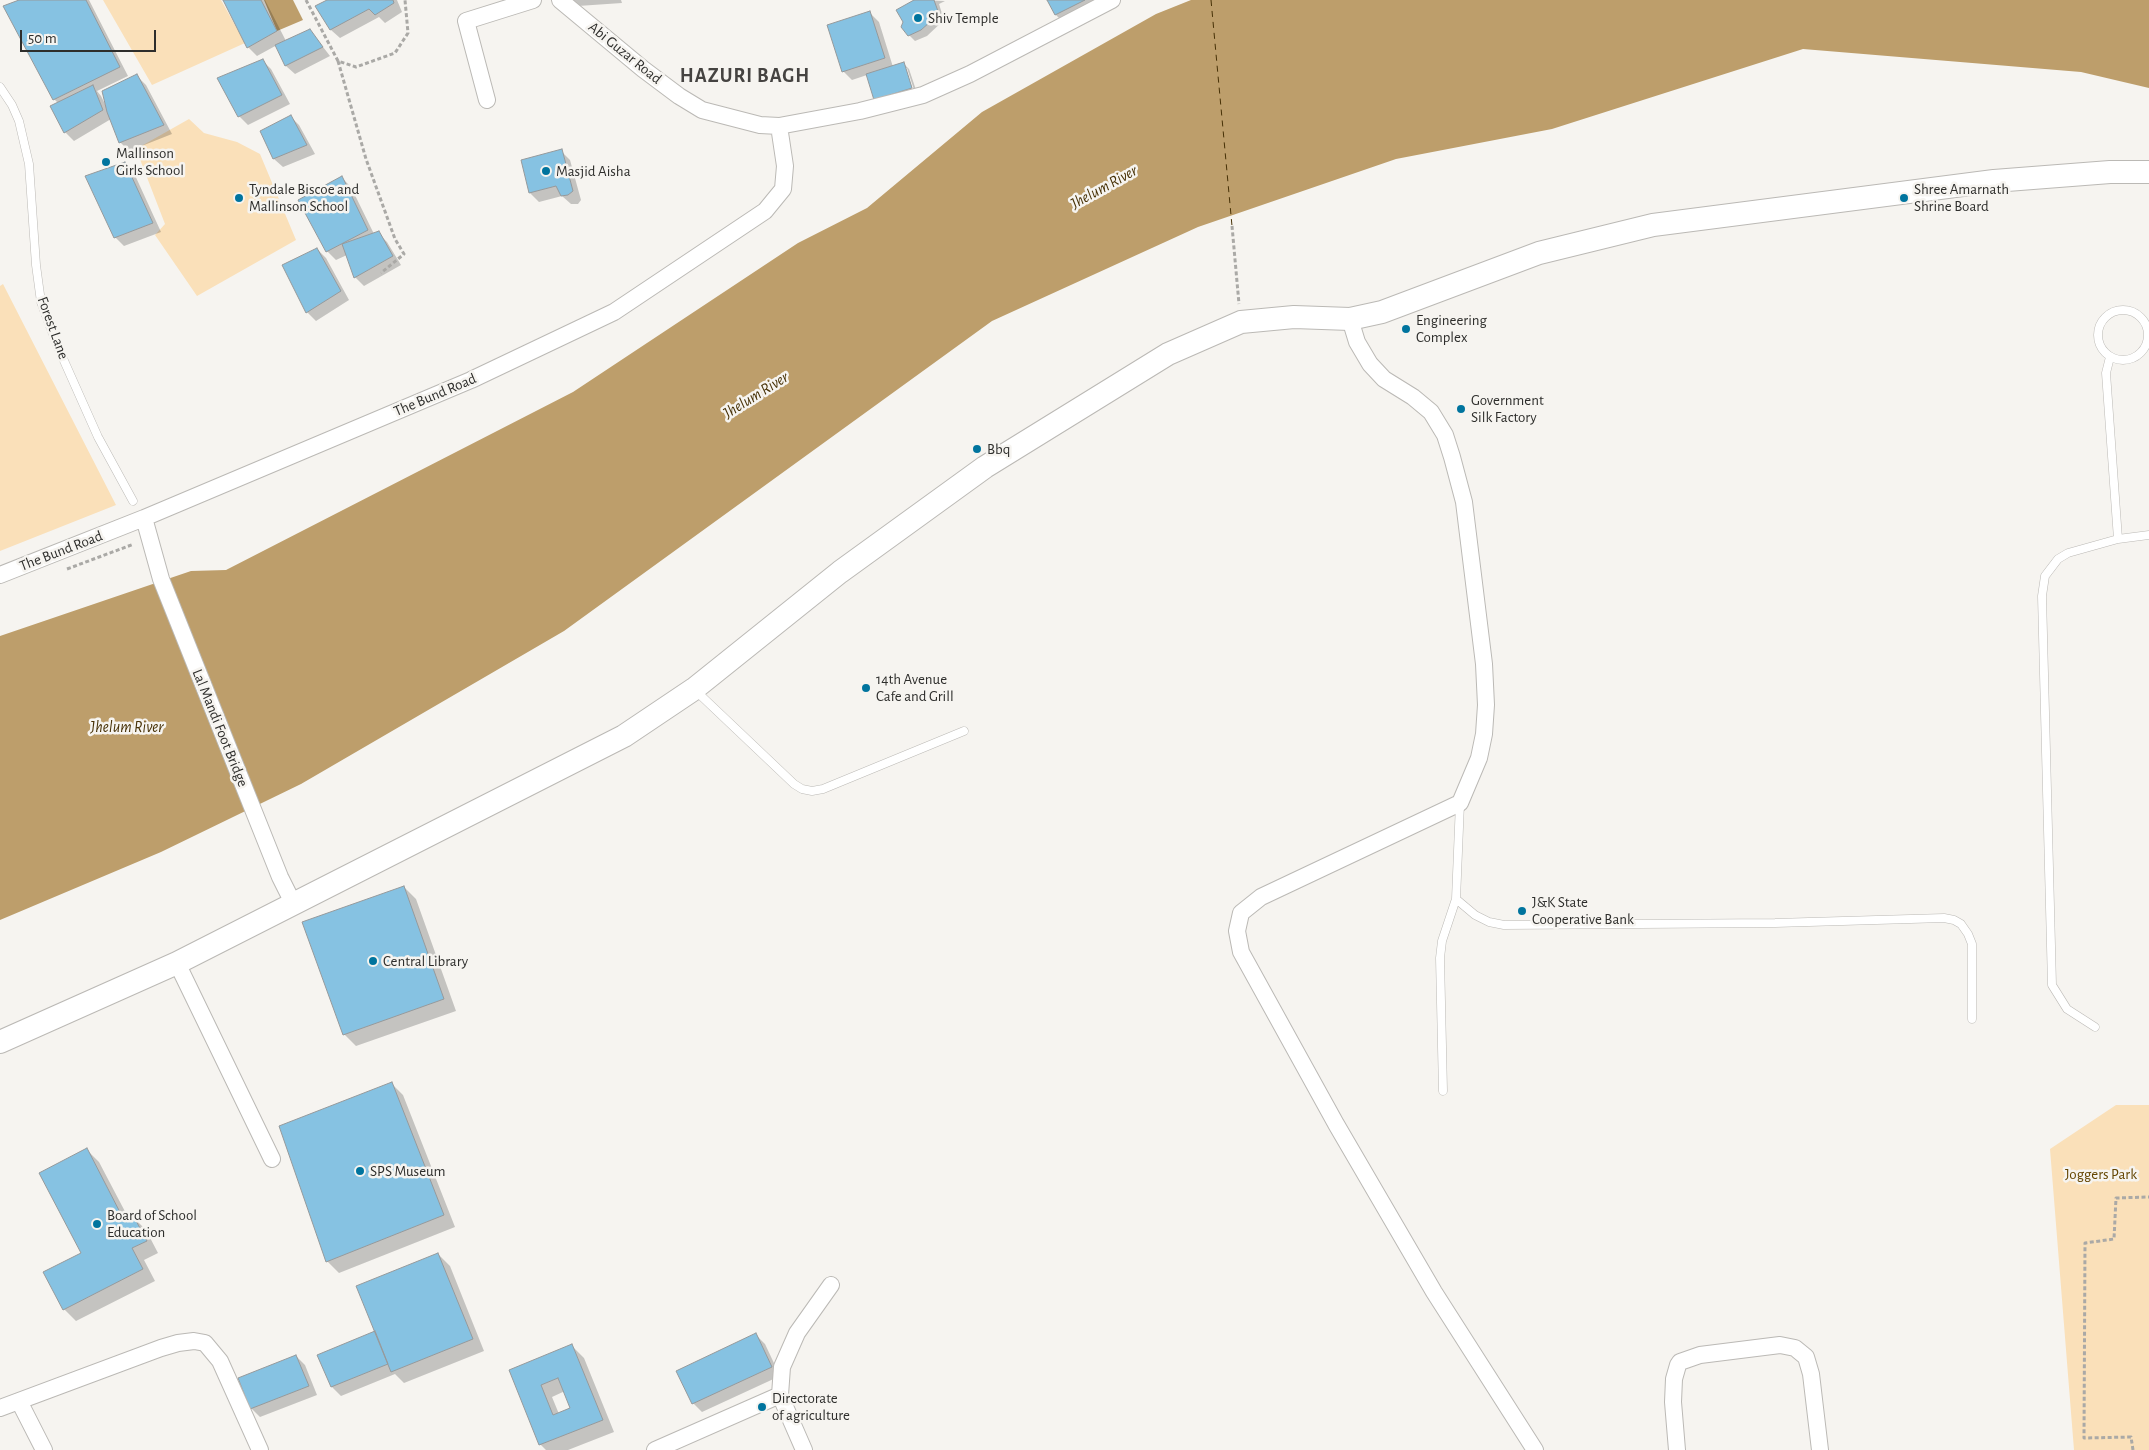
<!DOCTYPE html>
<style>
body{margin:0}
#map{position:relative;width:2149px;height:1450px;overflow:hidden;background:#f6f4f0;font-family:"Alegreya Sans",sans-serif}
canvas{display:block}
.scale{position:absolute;left:20px;top:30px;width:136px;height:22px;box-sizing:border-box;border:2px solid #2e2e2c;border-top:0;padding-left:6px;font-size:15px;line-height:18px;white-space:nowrap;color:#2e2e2c;-webkit-text-stroke:4px #f6f4f0;paint-order:stroke}
</style>
<div id="map">
<canvas width="2149" height="1450"></canvas>
<div class="scale">50 m</div>
</div>
<script>
const g = document.querySelector('canvas').getContext('2d');
g.lineJoin = 'round';
function fill(path, color) { g.fillStyle = color; g.fill(path, 'evenodd'); }
const toPath = rows => new Path2D(rows.map(r => 'M' + r).join(''));
function strokePath(path, color, width, dash) { g.strokeStyle = color; g.lineWidth = width; g.lineCap = dash ? 'butt' : 'round'; g.setLineDash(dash || []); g.stroke(path); }
function label(font, color, halo, rows, align = 'center') {
  g.font = font + ' "Alegreya Sans",sans-serif'; g.lineWidth = 5; g.setLineDash([]); g.textBaseline = 'middle'; g.strokeStyle = halo; g.fillStyle = color; for (const [text, x, y, turn = 0] of rows) {
    g.save(); g.translate(x, y); g.rotate((+turn || 0) * Math.PI / 180); g.textAlign = isNaN(turn) ? turn : align; if (halo) g.strokeText(text, 0, 0); g.fillText(text, 0, 0); g.restore();
  }
}
fill(toPath([
 [103,0,221,0,245,43,152,85],
 [189,119,204,133,237,142,260,154,296,240,197,296,155,235,165,224,136,149],
 [3,284,116,505,0,551,0,286],
 [2116,1105,2149,1105,2149,1450,2074,1450,2050,1149]
]), '#fae0b9');
fill(toPath([
 [264,0,293,0,303,20,277,31],
 [1191,0,2149,0,2149,88,2081,72,1803,49,1552,129,1396,159,1198,227,992,321,564,631,301,784,161,852,0,920,0,636,191,571,226,570,573,392,798,243,867,208,982,112,1156,14]
]), '#bd9e6b');
fill(toPath([
 [23,0,89,0,128,76,97,91,101,96,106,106,137,76,146,85,172,134,129,151,120,142,111,119,74,141,65,132,52,106,58,103,54,99],
 [224,0,265,0,286,41,310,30,330,56,295,74,286,66,277,45,257,56,248,47],
 [330,0,397,0,402,12,385,23,379,17,340,38,331,30,317,6],
 [572,0,621,0,622,3,578,6],
 [916,0,945,1,939,4,944,20,927,36,915,41,909,35],
 [1049,0,1120,0,1068,27,1056,15],
 [870,13,879,22,893,67,903,63,909,69,917,93,881,105,867,75,852,80,843,71],
 [904,68,907,68,915,93,913,94],
 [262,60,271,69,290,104,248,125,239,116,219,78],
 [290,116,299,125,315,154,283,167,274,159],
 [561,151,570,160,581,200,578,204,571,204,562,196,539,202,530,193],
 [125,164,134,173,161,232,124,246,115,237],
 [342,178,351,187,374,234,378,233,387,242,401,265,364,286,355,277,347,255,336,260,327,251],
 [317,249,326,258,349,300,316,321,307,312],
 [404,887,416,899,456,1011,356,1046,344,1034],
 [391,1083,403,1095,455,1227,339,1273,327,1261],
 [87,1150,99,1162,130,1221,134,1218,146,1230,158,1253,144,1260,155,1281,76,1321,64,1309,82,1254],
 [438,1254,450,1266,484,1351,404,1383,395,1374,341,1396,332,1387,319,1355,376,1332],
 [756,1335,765,1344,780,1376,702,1412,693,1403],
 [572,1346,584,1358,614,1432,568,1450,546,1450,540,1444,510,1370],
 [565,1391,572,1409,559,1414,552,1397],
 [296,1356,305,1365,317,1395,260,1417,251,1408]
]), '#0003');
strokePath(toPath([
 [1211,0,1232,226]
]), '#473106', 1, [6, 5]);
const building = toPath([
 [19,0,86,0,120,67,53,100,3,6,19,0],
 [223,0,261,0,277,31,247,48,223,0],
 [327,0,393,0,394,3,375,15,369,9,330,30,315,6,327,0],
 [914,0,934,0,939,14,921,30,908,36,901,27,903,22,896,10,914,0],
 [1047,0,1085,0,1055,15,1047,0],
 [870,11,885,58,842,72,827,25,870,11],
 [310,29,323,47,285,66,275,45,310,29],
 [263,59,282,95,238,117,217,78,263,59],
 [904,62,912,88,874,100,866,74,904,62],
 [137,74,164,125,119,143,107,112,102,91,137,74],
 [93,85,103,110,64,133,50,106,93,85],
 [291,115,307,145,273,159,260,131,291,115],
 [562,149,573,191,568,195,561,196,556,186,529,193,521,160,562,149],
 [125,162,153,223,114,238,85,176,125,162],
 [342,176,368,230,326,252,298,200,342,176],
 [379,231,393,256,354,278,342,244,379,231],
 [317,248,341,291,306,313,282,265,317,248],
 [404,886,444,999,343,1035,302,922,404,886],
 [392,1082,444,1215,326,1262,279,1126,392,1082],
 [87,1148,125,1222,134,1217,147,1241,132,1248,143,1269,63,1310,43,1272,81,1253,39,1173,87,1148],
 [438,1253,473,1339,391,1372,356,1286,438,1253],
 [375,1331,388,1364,331,1387,317,1355,375,1331],
 [756,1333,772,1367,692,1404,676,1371,756,1333],
 [572,1344,603,1420,539,1445,509,1370,572,1344],
 [558,1378,570,1408,553,1415,541,1385,558,1378],
 [296,1355,309,1386,250,1409,238,1378,296,1355]
]);
fill(building, '#86c2e2');
strokePath(building, '#95999b', 1);
const lane = toPath([
 [0,87,12,105,19,121,29,164,36,265,41,302,57,345,98,437,133,501],
 '2098 335a25 25 0 1 1 50 0a25 25 0 1 1-50 0Z',
 [2118,539,2149,535],
 [696,691,794,784,802,789,812,791,823,789,964,731],
 [1456,899,1475,915,1489,922,1504,925,1775,923,1944,918,1954,920,1961,924,1968,934,1972,944,1972,1019],
 [2095,1027,2067,1009,2052,985,2042,596,2045,576,2058,559,2068,553,2118,539,2106,373,2110,357],
 [1443,1091,1440,958,1442,941,1456,899,1460,803]
]);
const street = toPath([
 [560,0,643,69,679,96,702,110,760,125,779,126,860,111,923,95,970,74,1112,0],
 [487,100,466,21,533,0],
 [1350,319,1357,342,1370,364,1384,379,1413,397,1431,412,1445,435,1452,457,1464,502,1484,664,1486,705,1484,734,1479,758,1460,803,1261,897,1241,913,1237,931,1241,952,1336,1124,1434,1292,1535,1450],
 [144,518,161,579,280,877,294,905],
 [0,575,144,518,471,380,614,312,765,211,783,189,785,166,779,126],
 [177,963,272,1159],
 [780,1395,782,1367,797,1333,831,1285],
 [19,1401,44,1450],
 [0,1408,161,1348,178,1343,194,1341,205,1343,220,1361,260,1450],
 [655,1450,780,1395,804,1450],
 [1677,1450,1673,1402,1674,1379,1678,1365,1680,1362,1700,1355,1780,1345,1795,1348,1806,1357,1811,1374,1820,1450]
]);
const secondary = toPath([
 [0,1042,177,963,624,736,694,689,840,572,985,467,1168,354,1241,322,1294,317,1350,319,1382,312,1539,253,1653,225,1994,181,2110,172,2149,172]
]);
strokePath(lane, '#bbb9b5', 9);
strokePath(street, '#bbb9b5', 18);
strokePath(secondary, '#bbb9b5', 24);
strokePath(toPath([
 [306,0,338,61,356,67,395,53,408,33,405,0],
 [338,61,366,159,395,239,404,254,381,273],
 [1232,226,1239,304],
 [67,569,134,544],
 [2133,1450,2131,1437,2084,1438,2085,1243,2114,1239,2116,1198,2149,1197]
]), '#aaa9a6', 3, [4, 2.5]);
strokePath(lane, '#fff', 8);
strokePath(street, '#fff', 16);
strokePath(secondary, '#fff', 22);
for (const [x, y, r, color] of [
 [918,18,5,"#00749e"],
 [106,162,5,"#00749e"],
 [546,171,5,"#00749e"],
 [239,198,5,"#00749e"],
 [1904,198,5,"#00749e"],
 [1406,329,5,"#00749e"],
 [1461,409,5,"#00749e"],
 [977,449,5,"#00749e"],
 [866,688,5,"#00749e"],
 [1522,911,5,"#00749e"],
 [373,961,5,"#00749e"],
 [360,1171,5,"#00749e"],
 [97,1224,5,"#00749e"],
 [762,1407,5,"#00749e"]
]) { const dot = new Path2D(); dot.arc(x, y, r, 0, 2 * Math.PI); g.fillStyle = color; g.fill(dot); strokePath(dot, '#f6f4f0', 2); }
label('15px', '#2e2e2c', '#f6f4f0', [
 ["Shiv Temple",928,18],
 ["Mallinson",116,153],
 ["Girls School",116,170],
 ["Masjid Aisha",556,171],
 ["Tyndale Biscoe and",249,189],
 ["Mallinson School",249,206],
 ["Shree Amarnath",1914,189],
 ["Shrine Board",1914,206],
 ["Engineering",1416,320],
 ["Complex",1416,337],
 ["Government",1471,400],
 ["Silk Factory",1471,417],
 ["Bbq",987,449],
 ["14th Avenue",876,679],
 ["Cafe and Grill",876,696],
 ["J&K State",1532,902],
 ["Cooperative Bank",1532,919],
 ["Central Library",383,961],
 ["SPS Museum",370,1171],
 ["Board of School",107,1215],
 ["Education",107,1232],
 ["Directorate",772,1398],
 ["of agriculture",772,1415]
], 'left');
label('15px', '#2e2e2c', '#f6f4f0', [
 ["Abi Guzar Road",625,53,39],
 ["Forest Lane",53,328,70],
 ["The Bund Road",435,395,-23],
 ["The Bund Road",61,551,-21],
 ["Lal Mandi Foot Bridge",220,728,68]
]);
label('15px', '#644500', '#f6f4f0', [
 ["Joggers Park",2101,1174]
]);
label('italic 16px', '#473106', '#f6f4f0', [
 ["Jhelum River",1104,187,-29],
 ["Jhelum River",756,395,-32],
 ["Jhelum River",127,727]
]);
g.letterSpacing = '1px';
label('bold 20px', '#454341', '#f6f4f0', [
 ["HAZURI BAGH",745,76]
]);
g.letterSpacing = '0px';
</script>
